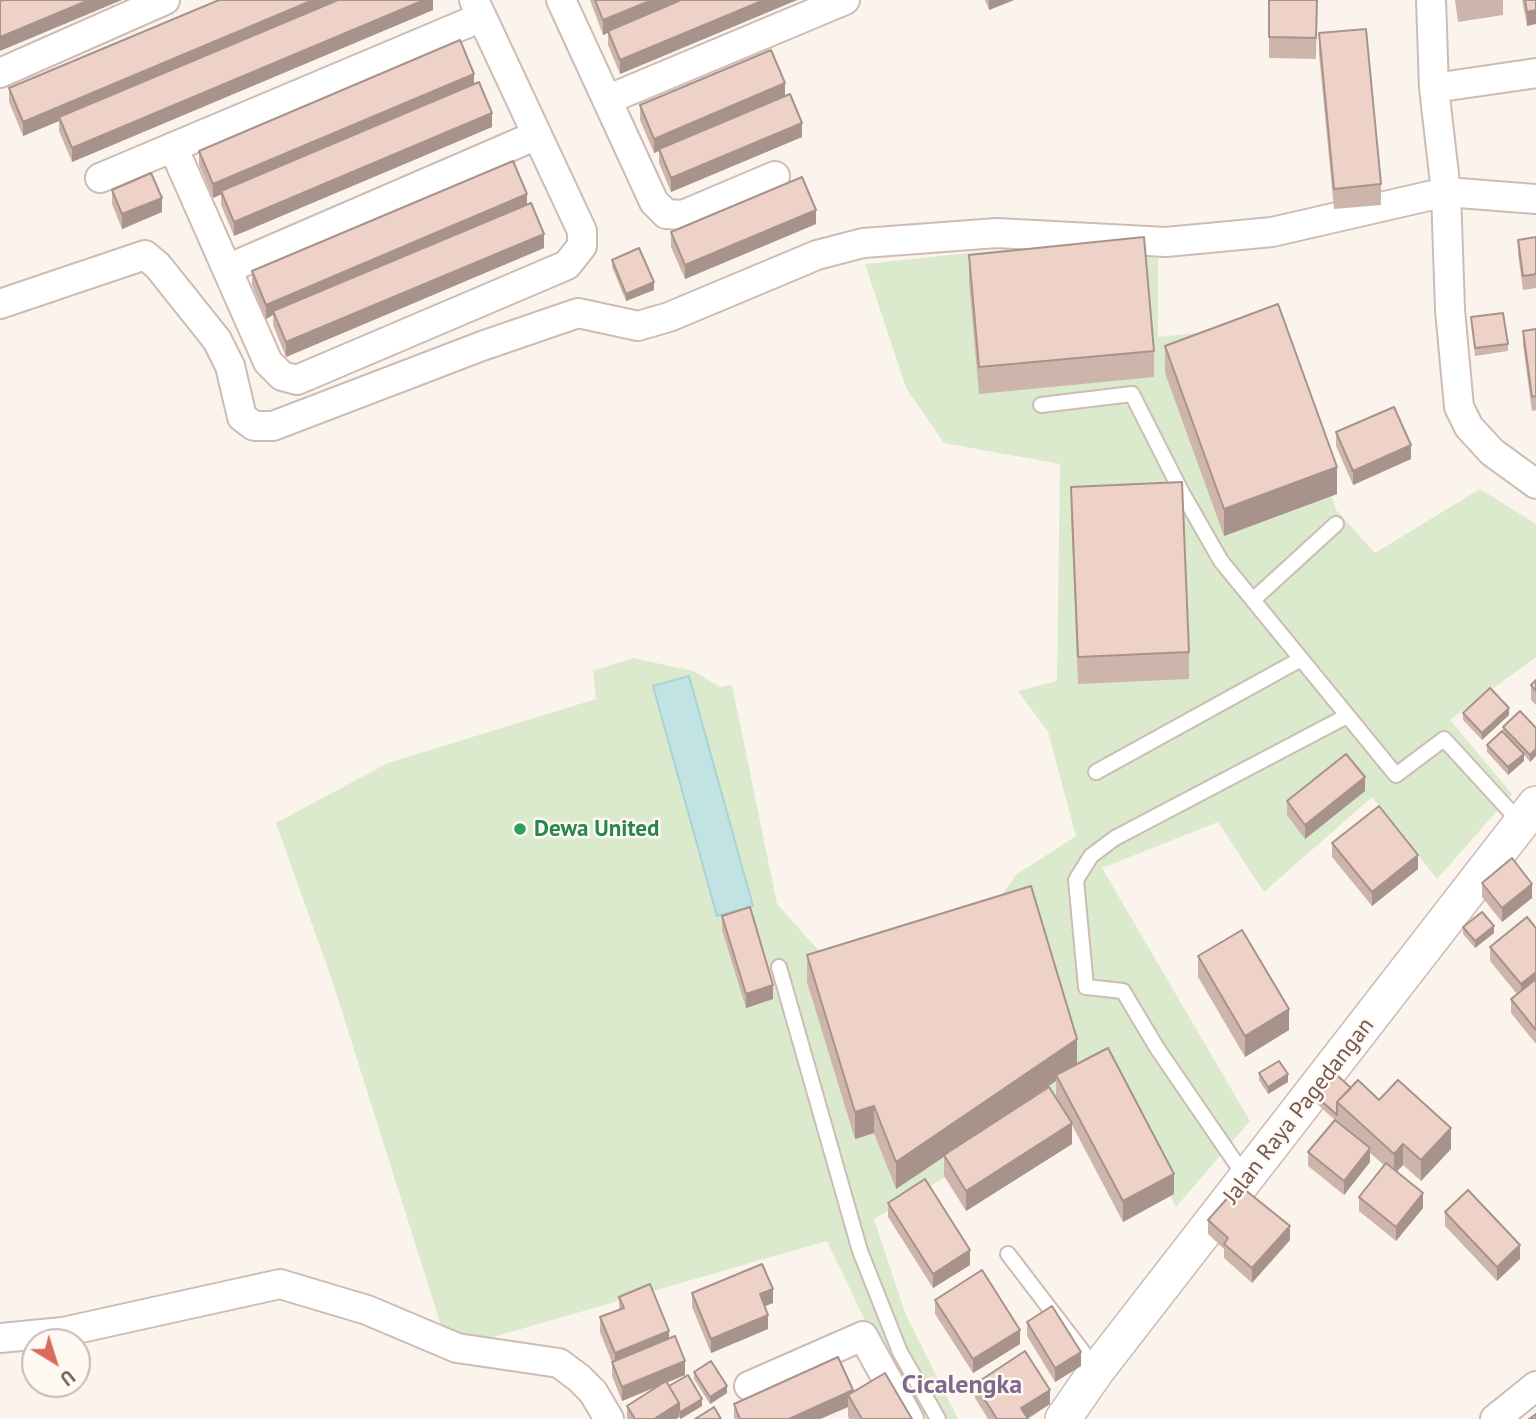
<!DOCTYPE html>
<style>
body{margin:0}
#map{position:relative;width:1536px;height:1419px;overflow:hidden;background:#fbf4ed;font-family:"PT Sans",sans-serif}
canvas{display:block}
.north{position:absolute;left:21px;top:1328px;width:70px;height:70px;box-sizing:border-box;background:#fef9f3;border:2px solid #c8b9b2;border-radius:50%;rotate:142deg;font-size:19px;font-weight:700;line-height:28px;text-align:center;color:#765a51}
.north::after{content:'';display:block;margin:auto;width:24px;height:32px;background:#d96b5e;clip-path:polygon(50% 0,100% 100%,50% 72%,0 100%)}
</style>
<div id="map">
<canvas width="1536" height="1419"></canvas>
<div class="north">U</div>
</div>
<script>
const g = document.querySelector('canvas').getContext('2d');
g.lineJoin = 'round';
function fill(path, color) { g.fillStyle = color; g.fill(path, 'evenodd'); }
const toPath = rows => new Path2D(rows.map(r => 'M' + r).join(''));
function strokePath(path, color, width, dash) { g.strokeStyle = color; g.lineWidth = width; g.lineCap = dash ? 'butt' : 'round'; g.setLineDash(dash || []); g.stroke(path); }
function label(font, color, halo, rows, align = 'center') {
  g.font = font + ' "PT Sans",sans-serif'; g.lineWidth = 5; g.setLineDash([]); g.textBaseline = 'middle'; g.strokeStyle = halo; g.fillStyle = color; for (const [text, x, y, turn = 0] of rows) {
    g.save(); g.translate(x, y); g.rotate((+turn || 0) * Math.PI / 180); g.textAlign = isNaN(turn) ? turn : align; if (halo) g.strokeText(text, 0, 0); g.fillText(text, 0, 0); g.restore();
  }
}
fill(toPath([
 [1007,249,1158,258,1158,337,1279,324,1336,510,1375,553,1480,489,1536,524,1536,657,1450,720,1512,794,1437,879,1372,797,1264,892,1218,822,1102,868,1250,1121,1176,1207,1111,1080,874,1219,905,1313,958,1419,919,1419,884,1360,827,1241,479,1341,444,1335,333,983,276,823,388,763,596,699,593,671,633,658,693,671,720,687,732,685,777,904,837,971,978,928,1016,875,1076,836,1048,732,1018,691,1057,681,1060,464,944,443,906,388,865,264]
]), '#dbe9cc');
const water = toPath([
 [689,676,753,906,717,916,653,686,689,676]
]);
fill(water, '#c2e3e4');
strokePath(water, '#a9d3d5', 2);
const service = toPath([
 [1041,405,1132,394,1181,491,1221,561,1396,775,1444,739,1520,822],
 [1253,600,1336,524],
 [1096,772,1301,659],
 [779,967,860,1251,900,1352,938,1419],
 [1246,1178,1157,1048,1123,991,1086,987,1076,880,1091,856,1115,838,1347,716],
 [1008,1254,1096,1369]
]);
const minor = toPath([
 [561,0,654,202,666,214,683,215,775,176],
 [1431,0,1434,88,1446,192,1450,310,1459,407,1469,427,1492,452,1536,484],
 [0,73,165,0],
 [1434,88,1536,73],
 [609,99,845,0],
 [173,147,268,362,282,376,297,380,567,265,582,246,582,231,474,0],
 [100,178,482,17],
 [227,269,537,135],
 [0,304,145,255,158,266,217,340,230,366,242,417,254,426,273,426,482,346,578,313,638,326,669,317,817,255,863,243,997,233,1166,242,1272,232,1446,192,1536,199],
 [0,1338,63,1332,280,1284,367,1310,457,1348,559,1363,579,1378,593,1392,609,1419],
 [749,1386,863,1336,909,1419],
 [1495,1419,1536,1386]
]);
const tertiary = toPath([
 [1063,1419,1097,1370,1536,804]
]);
strokePath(service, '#cdbcb3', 18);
strokePath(minor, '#cdbcb3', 32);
strokePath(tertiary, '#cdbcb3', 38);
strokePath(service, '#fff', 14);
strokePath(minor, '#fff', 28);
strokePath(tertiary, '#fff', 35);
fill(toPath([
 [433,0,433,10,72,162,59,131,59,121,23,136,9,102,9,88],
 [590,0,797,0,620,74,608,45,608,33,603,35],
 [985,0,1014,0,989,10],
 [1269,0,1317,0,1316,59,1269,58],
 [1455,0,1503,0,1503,15,1458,22],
 [1522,0,1536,0,1527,26],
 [1319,33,1381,184,1381,205,1334,209,1319,54],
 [474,84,492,127,234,236,221,205,221,195,213,198,199,165,199,151],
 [785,96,802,137,671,192,659,163,659,151,654,153,640,120,640,105],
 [112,190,162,212,122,229,112,204],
 [527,205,544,248,286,357,273,325,273,315,266,319,252,285,252,271],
 [816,224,685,279,671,247,671,232],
 [1536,237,1536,288,1523,290,1518,254,1518,240],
 [969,255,1154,351,1154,377,979,394,969,282],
 [612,260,654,290,626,301,612,267],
 [1471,317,1508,344,1508,351,1475,356],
 [1536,329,1536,410,1532,411,1523,345,1523,331],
 [1165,346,1337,494,1224,536,1165,373],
 [1336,432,1411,459,1353,485,1336,446],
 [1071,487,1189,652,1189,679,1078,684,1071,514],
 [1536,680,1536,705,1531,700,1531,685],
 [1463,713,1509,715,1482,740,1463,720],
 [1503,727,1536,728,1530,762,1524,755,1524,761,1508,775,1487,752,1487,745,1503,732],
 [1365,791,1305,839,1287,815,1287,801],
 [1332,843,1418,869,1372,906,1332,857],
 [1482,883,1532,898,1502,922,1482,897],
 [722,916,773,999,746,1008,722,930],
 [1463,927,1494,933,1475,948,1463,934],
 [1536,928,1536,1044,1511,1013,1511,999,1517,994,1490,961,1490,947],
 [807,955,1077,1064,1174,1194,1123,1222,1072,1125,1072,1144,966,1211,944,1176,944,1157,896,1189,874,1133,855,1139,807,982],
 [1056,1081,1056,1096,1066,1114,997,1121],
 [1198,956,1289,1030,1245,1057,1198,977],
 [1259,1073,1288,1082,1268,1094,1259,1080],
 [1351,1088,1379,1100,1451,1149,1421,1181,1403,1165,1396,1172,1423,1208,1396,1241,1359,1211,1359,1197,1384,1165,1370,1153,1370,1162,1344,1195,1308,1166,1308,1152,1335,1120,1317,1104,1317,1097],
 [888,1203,970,1265,933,1288,888,1217],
 [1445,1212,1520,1259,1497,1281,1445,1226],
 [1208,1220,1290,1240,1252,1283,1224,1258,1224,1249,1208,1234],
 [692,1293,773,1303,765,1306,768,1329,711,1353,692,1307],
 [619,1297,669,1339,685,1375,666,1383,669,1386,702,1406,681,1419,679,1417,676,1419,627,1419,627,1406,658,1386,622,1401,612,1376,612,1362,600,1332,600,1317,619,1310],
 [935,1300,1020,1344,973,1373,935,1314],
 [1027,1322,1081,1366,1055,1382,1027,1336],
 [694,1372,727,1393,710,1404,694,1379],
 [975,1384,1050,1404,1028,1419,988,1419,975,1398],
 [853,1392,912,1419,849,1419,848,1416,848,1407,820,1419,734,1419,734,1404]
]), '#ceb5ab');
fill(toPath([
 [89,0,122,0,0,51,0,37],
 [313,0,347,0,59,117,59,121,23,136,23,122],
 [424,0,433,0,433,10,72,162,72,148],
 [652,0,686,0,603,35,603,20],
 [764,0,797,0,620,74,620,60],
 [989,0,1014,0,989,10],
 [1536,10,1536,24,1527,26,1527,12],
 [474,74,474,88,221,191,221,194,213,198,213,184],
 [785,83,785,97,659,149,659,151,654,153,654,139],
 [492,113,492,127,234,236,234,222],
 [802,123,802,137,671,192,671,178],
 [527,194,527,208,273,311,273,315,266,319,266,305],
 [162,198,162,212,122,229,122,214],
 [816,210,816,224,685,279,685,265],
 [544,234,544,248,286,357,286,342],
 [654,282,654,290,626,301,626,294],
 [1411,445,1411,459,1353,485,1353,471],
 [1337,467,1337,494,1224,536,1224,509],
 [1509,708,1509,715,1482,740,1482,733],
 [1536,749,1536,756,1530,762,1530,755],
 [1524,754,1524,761,1508,775,1508,767],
 [1365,777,1365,791,1305,839,1305,825],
 [1418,855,1418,869,1372,906,1372,892],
 [1532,884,1532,898,1502,922,1502,908],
 [1494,926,1494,933,1475,948,1475,941],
 [1536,972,1536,986,1521,999,1521,984],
 [773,985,773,999,746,1008,746,994],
 [1289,1009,1289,1030,1245,1057,1245,1036],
 [1077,1039,1077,1066,1056,1075,1056,1081,896,1189,896,1162],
 [1288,1074,1288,1082,1268,1094,1268,1087],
 [874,1106,874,1133,855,1139,855,1112],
 [1072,1123,1072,1144,966,1211,966,1191],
 [1451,1128,1451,1149,1421,1181,1421,1160],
 [1403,1144,1403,1165,1394,1174,1394,1154],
 [1370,1148,1370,1162,1344,1195,1344,1181],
 [1174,1174,1174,1194,1123,1222,1123,1201],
 [1423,1193,1423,1208,1396,1241,1396,1227],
 [1290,1226,1290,1240,1252,1283,1252,1268],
 [1520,1245,1520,1259,1497,1281,1497,1267],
 [970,1250,970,1265,933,1288,933,1274],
 [773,1289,773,1303,760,1308,760,1294],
 [768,1315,768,1329,711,1353,711,1339],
 [1020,1330,1020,1344,973,1373,973,1359],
 [669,1331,669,1345,615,1367,615,1353],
 [1081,1352,1081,1366,1055,1382,1055,1368],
 [685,1361,685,1375,622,1401,622,1387],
 [727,1386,727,1393,710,1404,710,1397],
 [853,1390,853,1404,848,1395,848,1407,820,1419,789,1419],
 [1050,1390,1050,1404,1026,1419,1021,1408],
 [702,1399,702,1406,680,1419,680,1412],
 [679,1403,679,1417,676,1419,654,1419]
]), '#a7938b');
const building = toPath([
 [3,0,89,0,0,37,0,1,3,0],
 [219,0,313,0,23,122,9,88,219,0],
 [338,0,424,0,72,148,59,117,338,0],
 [595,0,652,0,603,20,595,0],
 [681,0,764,0,620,60,608,31,681,0],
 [1269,0,1317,0,1316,38,1269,37,1269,0],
 [1525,0,1536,0,1536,10,1527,12,1525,0],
 [1366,29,1381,184,1334,189,1319,33,1366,29],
 [460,40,474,74,213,184,199,151,460,40],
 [771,50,785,83,654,139,640,105,771,50],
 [479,82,492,113,234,222,221,191,479,82],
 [790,94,802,123,671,178,659,149,790,94],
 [513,161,527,194,266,305,252,271,513,161],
 [151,173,162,198,122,214,112,190,151,173],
 [802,177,816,210,685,265,671,232,802,177],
 [531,203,544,234,286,342,273,311,531,203],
 [1144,237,1154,351,979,367,969,255,1144,237],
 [1536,237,1536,274,1523,276,1518,240,1536,237],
 [639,248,654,282,626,294,612,260,639,248],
 [1278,304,1337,467,1224,509,1165,346,1278,304],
 [1503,313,1508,344,1475,348,1471,317,1503,313],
 [1536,329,1536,396,1532,397,1523,331,1536,329],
 [1394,407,1411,445,1353,471,1336,432,1394,407],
 [1182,482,1189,652,1078,657,1071,487,1182,482],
 [1536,680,1536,691,1531,685,1536,680],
 [1490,688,1509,708,1482,733,1463,713,1490,688],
 [1520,711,1536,728,1536,749,1530,755,1503,727,1520,711],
 [1502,731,1524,754,1508,767,1487,745,1502,731],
 [1346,754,1365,777,1305,825,1287,801,1346,754],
 [1379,806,1418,855,1372,892,1332,843,1379,806],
 [1512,858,1532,884,1502,908,1482,883,1512,858],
 [1031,886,1077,1039,896,1162,874,1106,855,1112,807,955,1031,886],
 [750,907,773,985,746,994,722,916,750,907],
 [1482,912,1494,926,1475,941,1463,927,1482,912],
 [1527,917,1536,928,1536,972,1521,984,1490,947,1527,917],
 [1242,930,1289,1009,1245,1036,1198,956,1242,930],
 [1536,979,1536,1030,1511,999,1536,979],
 [1108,1048,1174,1174,1123,1201,1056,1075,1108,1048],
 [1279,1061,1288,1074,1268,1087,1259,1073,1279,1061],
 [1337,1075,1351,1088,1337,1102,1337,1115,1317,1097,1337,1075],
 [1358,1080,1379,1100,1398,1080,1451,1128,1421,1160,1403,1144,1394,1154,1337,1102,1358,1080],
 [1049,1087,1072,1123,966,1191,944,1155,1049,1087],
 [1335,1120,1370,1148,1344,1181,1308,1152,1335,1120],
 [1386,1163,1423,1193,1396,1227,1359,1197,1386,1163],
 [925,1179,970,1250,933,1274,888,1203,925,1179],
 [1239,1185,1290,1226,1252,1268,1224,1244,1228,1238,1208,1220,1239,1185],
 [1468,1190,1520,1245,1497,1267,1445,1212,1468,1190],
 [762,1264,773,1289,760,1294,768,1315,711,1339,692,1293,762,1264],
 [982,1270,1020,1330,973,1359,935,1300,982,1270],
 [650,1284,669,1331,615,1353,600,1317,624,1308,619,1297,650,1284],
 [1052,1306,1081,1352,1055,1368,1027,1322,1052,1306],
 [675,1336,685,1361,622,1387,612,1362,675,1336],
 [1025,1351,1050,1390,1021,1408,1028,1419,997,1419,975,1384,1025,1351],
 [838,1357,853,1390,789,1419,740,1419,734,1404,838,1357],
 [711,1361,727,1386,710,1397,694,1372,711,1361],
 [885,1373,912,1419,862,1419,848,1395,885,1373],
 [688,1375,702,1399,680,1412,679,1410,679,1403,669,1386,688,1375],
 [666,1381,679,1403,654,1419,635,1419,627,1406,666,1381],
 [714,1407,721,1419,695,1419,714,1407],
 [1536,1414,1536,1419,1529,1419,1536,1414]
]);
fill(building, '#efd2c7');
strokePath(building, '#a7938b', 2);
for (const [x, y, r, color] of [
 [520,829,7,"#2e9e5b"]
]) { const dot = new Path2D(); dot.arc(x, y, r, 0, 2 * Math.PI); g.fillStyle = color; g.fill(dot); strokePath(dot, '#fef9f3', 2.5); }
label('bold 23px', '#27864d', '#fef9f3', [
 ["Dewa United",534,829]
], 'left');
label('23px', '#765a51', '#fef9f3', [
 ["Jalan Raya Pagedangan",1299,1111,-52]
]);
label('bold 26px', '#7f6990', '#fef9f3', [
 ["Cicalengka",962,1386]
]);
</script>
